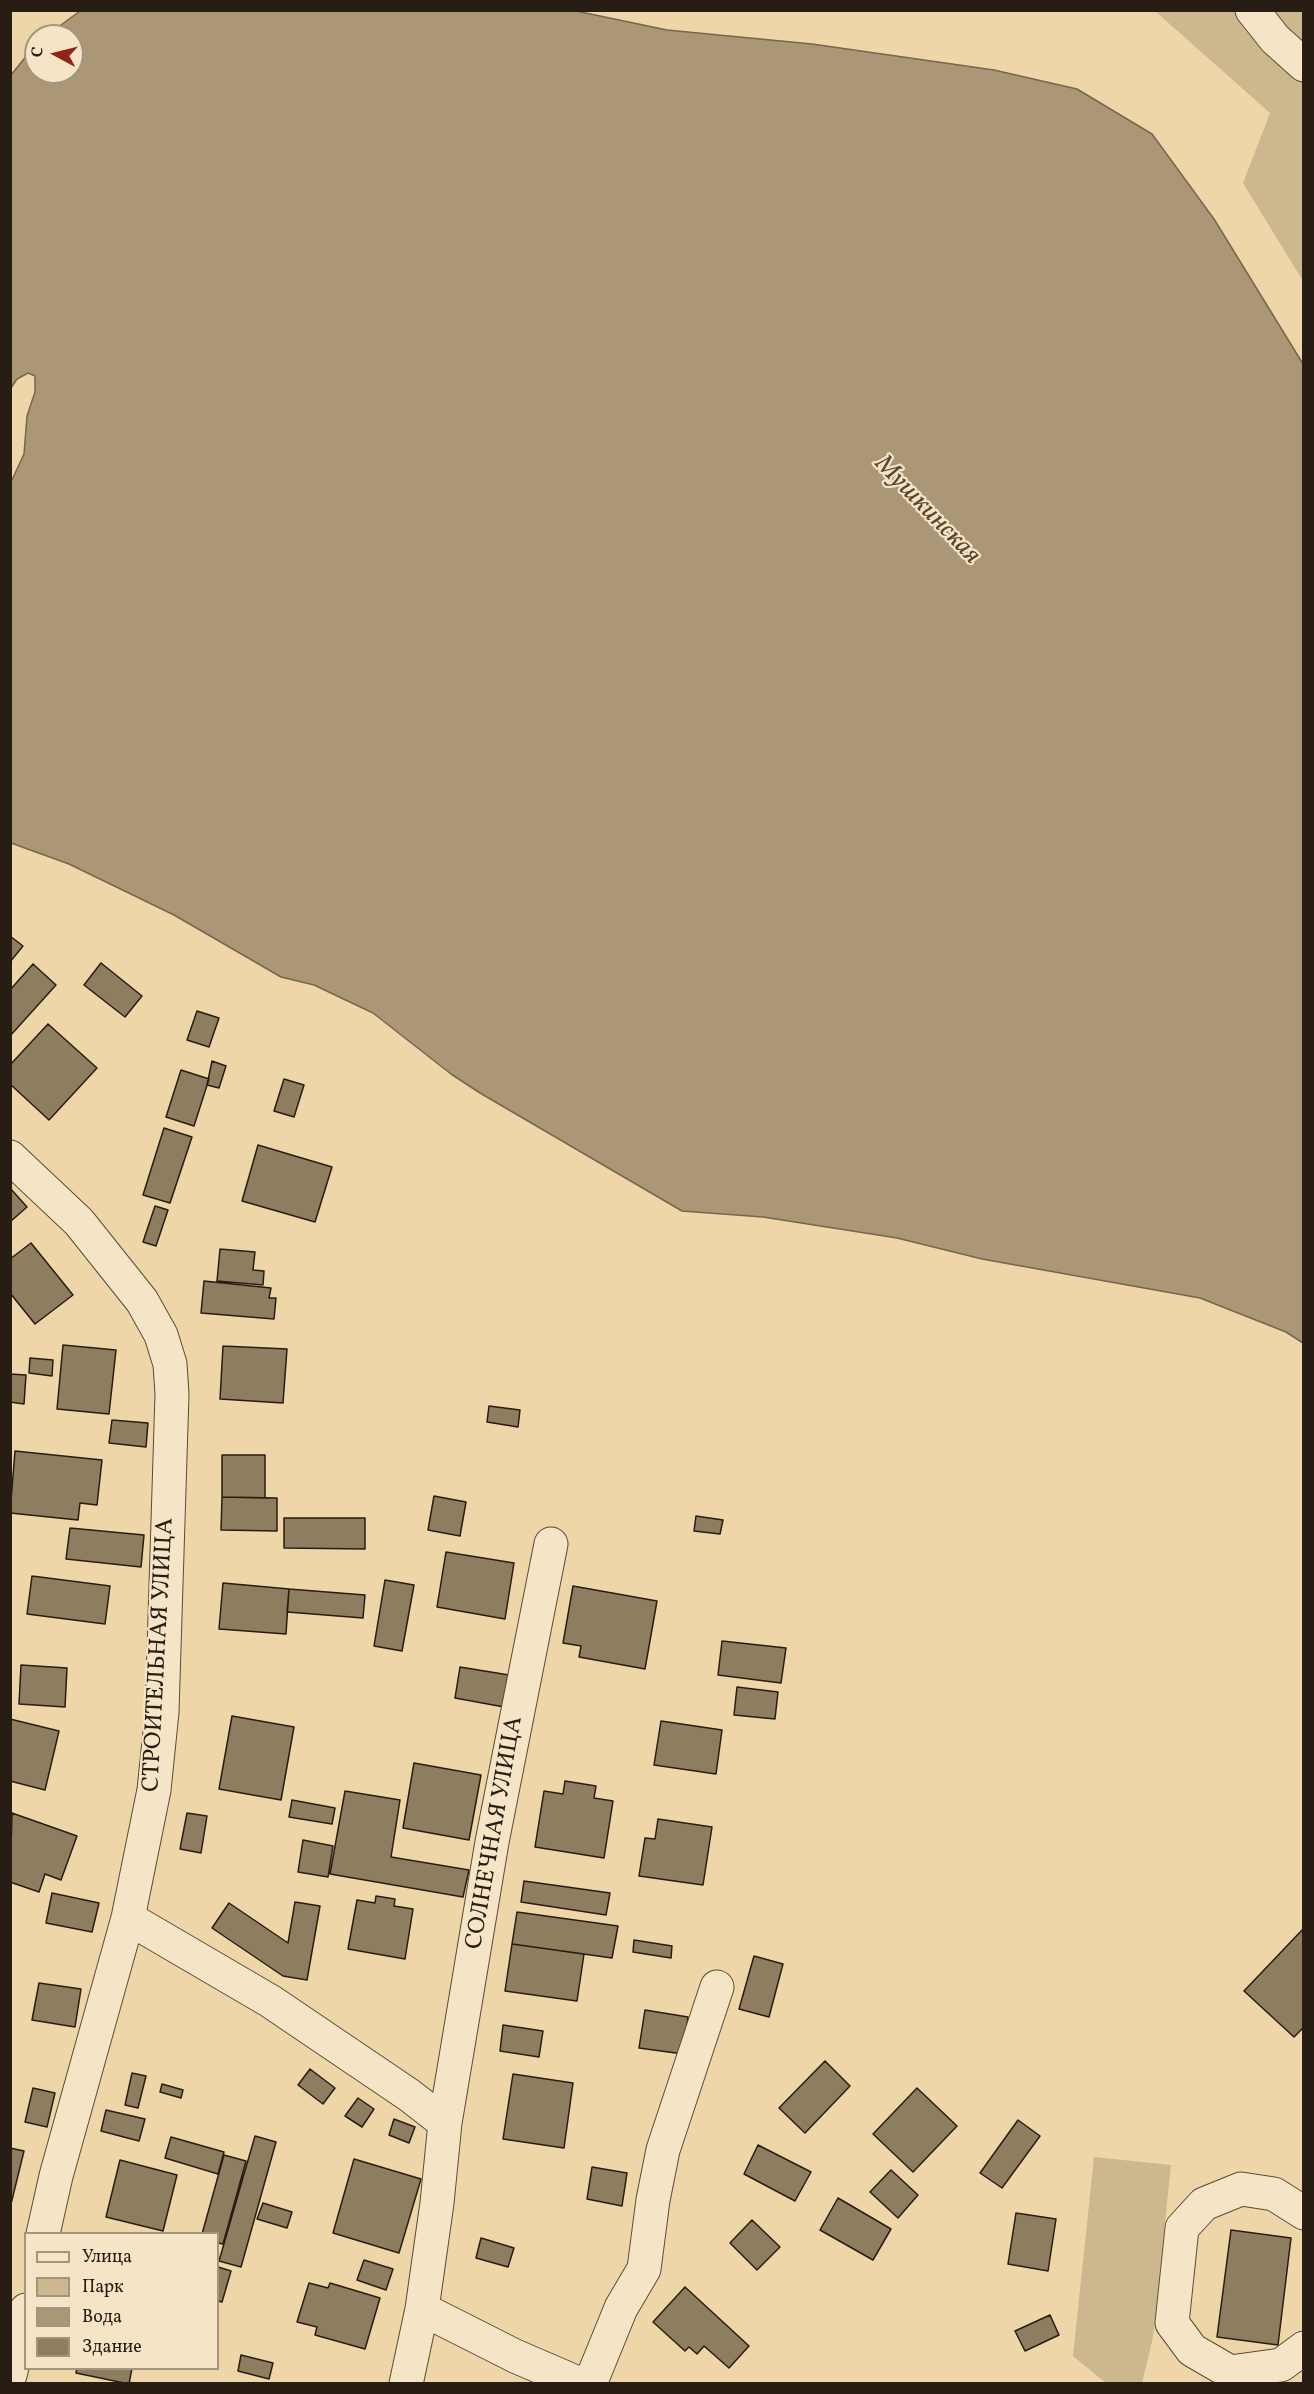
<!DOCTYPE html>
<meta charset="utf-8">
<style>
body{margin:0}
#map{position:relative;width:1314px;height:2394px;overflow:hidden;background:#efd6a8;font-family:Vollkorn,serif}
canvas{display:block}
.frame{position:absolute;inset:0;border:12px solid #271d12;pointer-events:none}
.legend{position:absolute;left:24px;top:2232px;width:195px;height:138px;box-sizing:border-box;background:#f5e4c6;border:2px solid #a3947e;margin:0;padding:8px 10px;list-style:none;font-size:18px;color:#271d12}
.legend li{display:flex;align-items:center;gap:12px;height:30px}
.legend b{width:30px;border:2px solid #a3947e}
.north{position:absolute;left:24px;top:24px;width:60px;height:60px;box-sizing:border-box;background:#f5e4c6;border:2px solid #a3947e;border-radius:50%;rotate:277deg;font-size:16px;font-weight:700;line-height:24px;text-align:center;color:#271d12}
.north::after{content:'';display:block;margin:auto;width:21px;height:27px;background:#8f2418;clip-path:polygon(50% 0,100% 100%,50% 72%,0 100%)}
</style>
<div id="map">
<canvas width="1314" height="2394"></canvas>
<div class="frame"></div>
<ul class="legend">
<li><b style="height:8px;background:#f5e4c6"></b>Улица</li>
<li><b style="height:16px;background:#cdb78e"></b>Парк</li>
<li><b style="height:16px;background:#ab9775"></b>Вода</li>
<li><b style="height:16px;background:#8f7d60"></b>Здание</li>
</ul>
<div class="north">С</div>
</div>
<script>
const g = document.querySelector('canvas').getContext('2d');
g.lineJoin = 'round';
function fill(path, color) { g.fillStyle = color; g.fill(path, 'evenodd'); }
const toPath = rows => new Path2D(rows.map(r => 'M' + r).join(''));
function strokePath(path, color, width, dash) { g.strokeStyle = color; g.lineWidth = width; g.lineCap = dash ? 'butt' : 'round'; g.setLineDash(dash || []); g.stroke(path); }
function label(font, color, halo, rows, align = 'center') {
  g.font = font + ' Vollkorn,serif'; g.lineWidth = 4.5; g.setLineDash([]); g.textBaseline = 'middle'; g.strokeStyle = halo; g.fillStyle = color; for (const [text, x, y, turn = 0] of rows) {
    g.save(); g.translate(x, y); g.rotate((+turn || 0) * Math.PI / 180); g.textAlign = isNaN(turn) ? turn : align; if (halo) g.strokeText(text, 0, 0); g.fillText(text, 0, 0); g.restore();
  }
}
fill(toPath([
 [1155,11,1303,11,1303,281,1243,183,1270,113],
 [1094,2157,1171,2165,1153,2337,1142,2383,1106,2383,1073,2356]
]), '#cdb78e');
const water = toPath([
 [80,11,576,11,667,30,812,44,994,70,1077,89,1152,134,1214,219,1303,364,1303,1343,1286,1332,1200,1298,982,1259,897,1238,763,1217,682,1211,480,1093,451,1074,373,1013,314,985,281,977,174,915,69,864,11,843,11,482,24,454,27,416,35,392,35,376,28,373,17,379,11,388,11,75,36,44,36,72,72,72,72,36,46,36,80,11]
]);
fill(water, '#ab9775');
strokePath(water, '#76664d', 1.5);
const building = toPath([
 [10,936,23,946,10,962,10,936],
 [101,963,142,996,125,1017,84,985,101,963],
 [33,964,56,985,10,1036,10,990,33,964],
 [197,1011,219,1018,209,1047,187,1040,197,1011],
 [48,1024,97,1068,49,1120,10,1084,10,1065,48,1024],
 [212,1061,226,1066,219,1088,207,1085,212,1061],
 [181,1070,209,1079,194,1126,166,1117,181,1070],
 [284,1079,304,1085,294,1117,274,1111,284,1079],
 [164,1128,192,1137,170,1203,143,1195,164,1128],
 [258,1145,332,1167,315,1222,242,1201,258,1145],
 [10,1188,27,1207,10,1222,10,1188],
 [155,1206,168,1210,156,1246,143,1242,155,1206],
 [31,1243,73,1295,35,1324,10,1293,10,1259,31,1243],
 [220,1249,255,1252,253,1270,264,1271,263,1285,217,1281,220,1249],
 [204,1281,271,1288,269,1298,276,1298,274,1319,201,1313,204,1281],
 [63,1345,116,1350,109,1414,57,1409,63,1345],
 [223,1346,287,1349,283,1403,220,1399,223,1346],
 [30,1358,53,1360,52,1376,29,1373,30,1358],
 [10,1374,26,1375,24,1404,10,1402,10,1374],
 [489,1406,520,1410,518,1427,487,1422,489,1406],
 [112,1420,148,1423,146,1447,109,1443,112,1420],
 [15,1451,102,1460,97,1505,80,1503,78,1520,10,1513,15,1451],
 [222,1455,265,1455,265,1498,222,1497,222,1455],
 [434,1496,466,1502,460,1536,428,1530,434,1496],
 [222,1497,277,1498,277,1531,221,1530,222,1497],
 [696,1516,723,1520,720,1534,694,1531,696,1516],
 [284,1518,365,1518,365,1549,284,1548,284,1518],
 [70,1528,144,1535,141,1567,66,1559,70,1528],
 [446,1552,514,1563,505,1619,437,1607,446,1552],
 [32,1576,110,1586,105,1624,27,1614,32,1576],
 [385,1580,414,1585,402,1651,374,1646,385,1580],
 [223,1583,289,1589,286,1634,219,1629,223,1583],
 [573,1586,657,1601,645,1669,579,1657,581,1646,563,1643,573,1586],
 [289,1589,365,1595,363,1618,287,1612,289,1589],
 [722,1641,786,1648,781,1683,718,1675,722,1641],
 [21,1665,67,1668,65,1707,19,1704,21,1665],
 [460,1667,509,1675,504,1707,455,1698,460,1667],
 [737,1687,778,1692,775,1719,734,1715,737,1687],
 [232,1716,294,1727,281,1800,219,1789,232,1716],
 [10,1719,59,1731,45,1790,10,1781,10,1719],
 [661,1721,722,1730,716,1774,654,1765,661,1721],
 [414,1763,481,1775,469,1840,403,1828,414,1763],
 [565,1781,596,1786,594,1798,613,1801,604,1858,535,1847,544,1791,563,1794,565,1781],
 [345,1791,400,1800,391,1857,469,1870,463,1897,330,1874,345,1791],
 [292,1800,335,1808,332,1824,289,1817,292,1800],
 [12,1813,77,1836,61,1880,45,1874,39,1892,10,1882,12,1813],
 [187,1813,207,1816,201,1853,180,1849,187,1813],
 [658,1819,712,1827,703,1885,639,1876,645,1838,655,1839,658,1819],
 [303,1840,333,1846,328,1877,298,1872,303,1840],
 [524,1881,610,1893,606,1915,521,1902,524,1881],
 [52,1893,99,1903,92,1932,46,1923,52,1893],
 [376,1896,395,1899,394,1906,413,1909,405,1959,348,1949,357,1900,375,1903,376,1896],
 [295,1902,320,1906,307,1980,283,1976,212,1928,229,1903,288,1943,295,1902],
 [517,1912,618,1926,612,1958,512,1944,517,1912],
 [1304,1928,1304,2027,1294,2037,1244,1991,1304,1928],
 [634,1940,672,1946,671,1958,633,1952,634,1940],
 [512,1944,584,1954,577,2001,505,1991,512,1944],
 [754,1956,783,1964,769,2017,739,2009,754,1956],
 [39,1983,81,1989,75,2027,32,2020,39,1983],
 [645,2010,688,2017,683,2054,639,2048,645,2010],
 [503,2025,543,2031,539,2057,500,2051,503,2025],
 [825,2061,850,2086,805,2133,779,2108,825,2061],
 [310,2069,335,2088,323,2104,298,2085,310,2069],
 [132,2073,146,2076,138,2108,125,2105,132,2073],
 [513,2074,573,2083,564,2148,503,2139,513,2074],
 [162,2084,183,2090,181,2098,160,2092,162,2084],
 [33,2088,55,2093,47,2127,25,2122,33,2088],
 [917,2088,957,2126,913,2172,873,2134,917,2088],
 [358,2098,374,2109,362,2127,345,2116,358,2098],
 [106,2110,145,2119,139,2141,101,2131,106,2110],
 [394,2119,415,2127,409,2143,389,2135,394,2119],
 [1018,2120,1040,2136,1002,2188,980,2173,1018,2120],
 [255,2136,276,2142,241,2267,219,2261,255,2136],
 [171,2137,224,2152,218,2174,165,2158,171,2137],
 [758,2145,811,2172,795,2201,744,2174,758,2145],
 [10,2148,24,2151,11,2204,10,2204,10,2148],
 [224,2155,246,2161,223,2244,218,2243,218,2234,202,2234,224,2155],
 [354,2159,421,2179,399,2253,333,2233,354,2159],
 [120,2160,177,2175,163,2231,106,2217,120,2160],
 [592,2167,627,2173,622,2206,587,2199,592,2167],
 [891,2170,918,2195,898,2218,870,2192,891,2170],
 [838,2198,891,2229,873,2260,820,2230,838,2198],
 [263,2203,292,2212,287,2228,257,2219,263,2203],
 [1016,2213,1056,2219,1048,2271,1008,2264,1016,2213],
 [752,2220,780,2247,757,2270,730,2243,752,2220],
 [1231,2230,1291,2238,1278,2345,1217,2337,1231,2230],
 [481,2238,514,2248,508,2267,476,2258,481,2238],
 [364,2260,393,2269,386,2290,357,2280,364,2260],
 [218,2267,231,2271,222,2302,218,2301,218,2267],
 [309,2283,328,2288,330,2283,380,2298,365,2349,315,2335,317,2327,297,2322,309,2283],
 [685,2287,749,2346,729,2368,704,2346,697,2354,689,2347,685,2351,653,2322,685,2287],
 [1050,2315,1059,2335,1025,2351,1015,2331,1050,2315],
 [241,2355,273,2363,269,2379,238,2371,241,2355],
 [77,2368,132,2368,129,2384,76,2373,77,2368]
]);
fill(building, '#8f7d60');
strokePath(building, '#271d12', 1.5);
const minor = toPath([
 [1252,10,1275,39,1304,65],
 [10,1157,79,1222,142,1301,161,1335,170,1364,172,1394,162,1712,154,1790,128,1918,56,2176,43,2234],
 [128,1918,270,2001,409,2095,445,2123,437,2203,422,2309,515,2356,580,2384],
 [445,2123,492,1842,551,1544],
 [1304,2213,1274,2194,1241,2189,1204,2204,1182,2228,1172,2323,1192,2350,1230,2372,1281,2365,1304,2348],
 [10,2375,26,2310],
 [406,2384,422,2309],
 [590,2384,621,2308,644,2269,653,2200,663,2150,717,1987]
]);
strokePath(minor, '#594b38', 35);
strokePath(minor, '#f5e4c6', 33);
label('24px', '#271d12', '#f5e4c6', [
 ["СТРОИТЕЛЬНАЯ УЛИЦА",160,1655,-87],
 ["СОЛНЕЧНАЯ УЛИЦА",496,1833,-80]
]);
label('italic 26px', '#554835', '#f5e4c6', [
 ["Мушкинская",926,511,46]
]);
</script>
